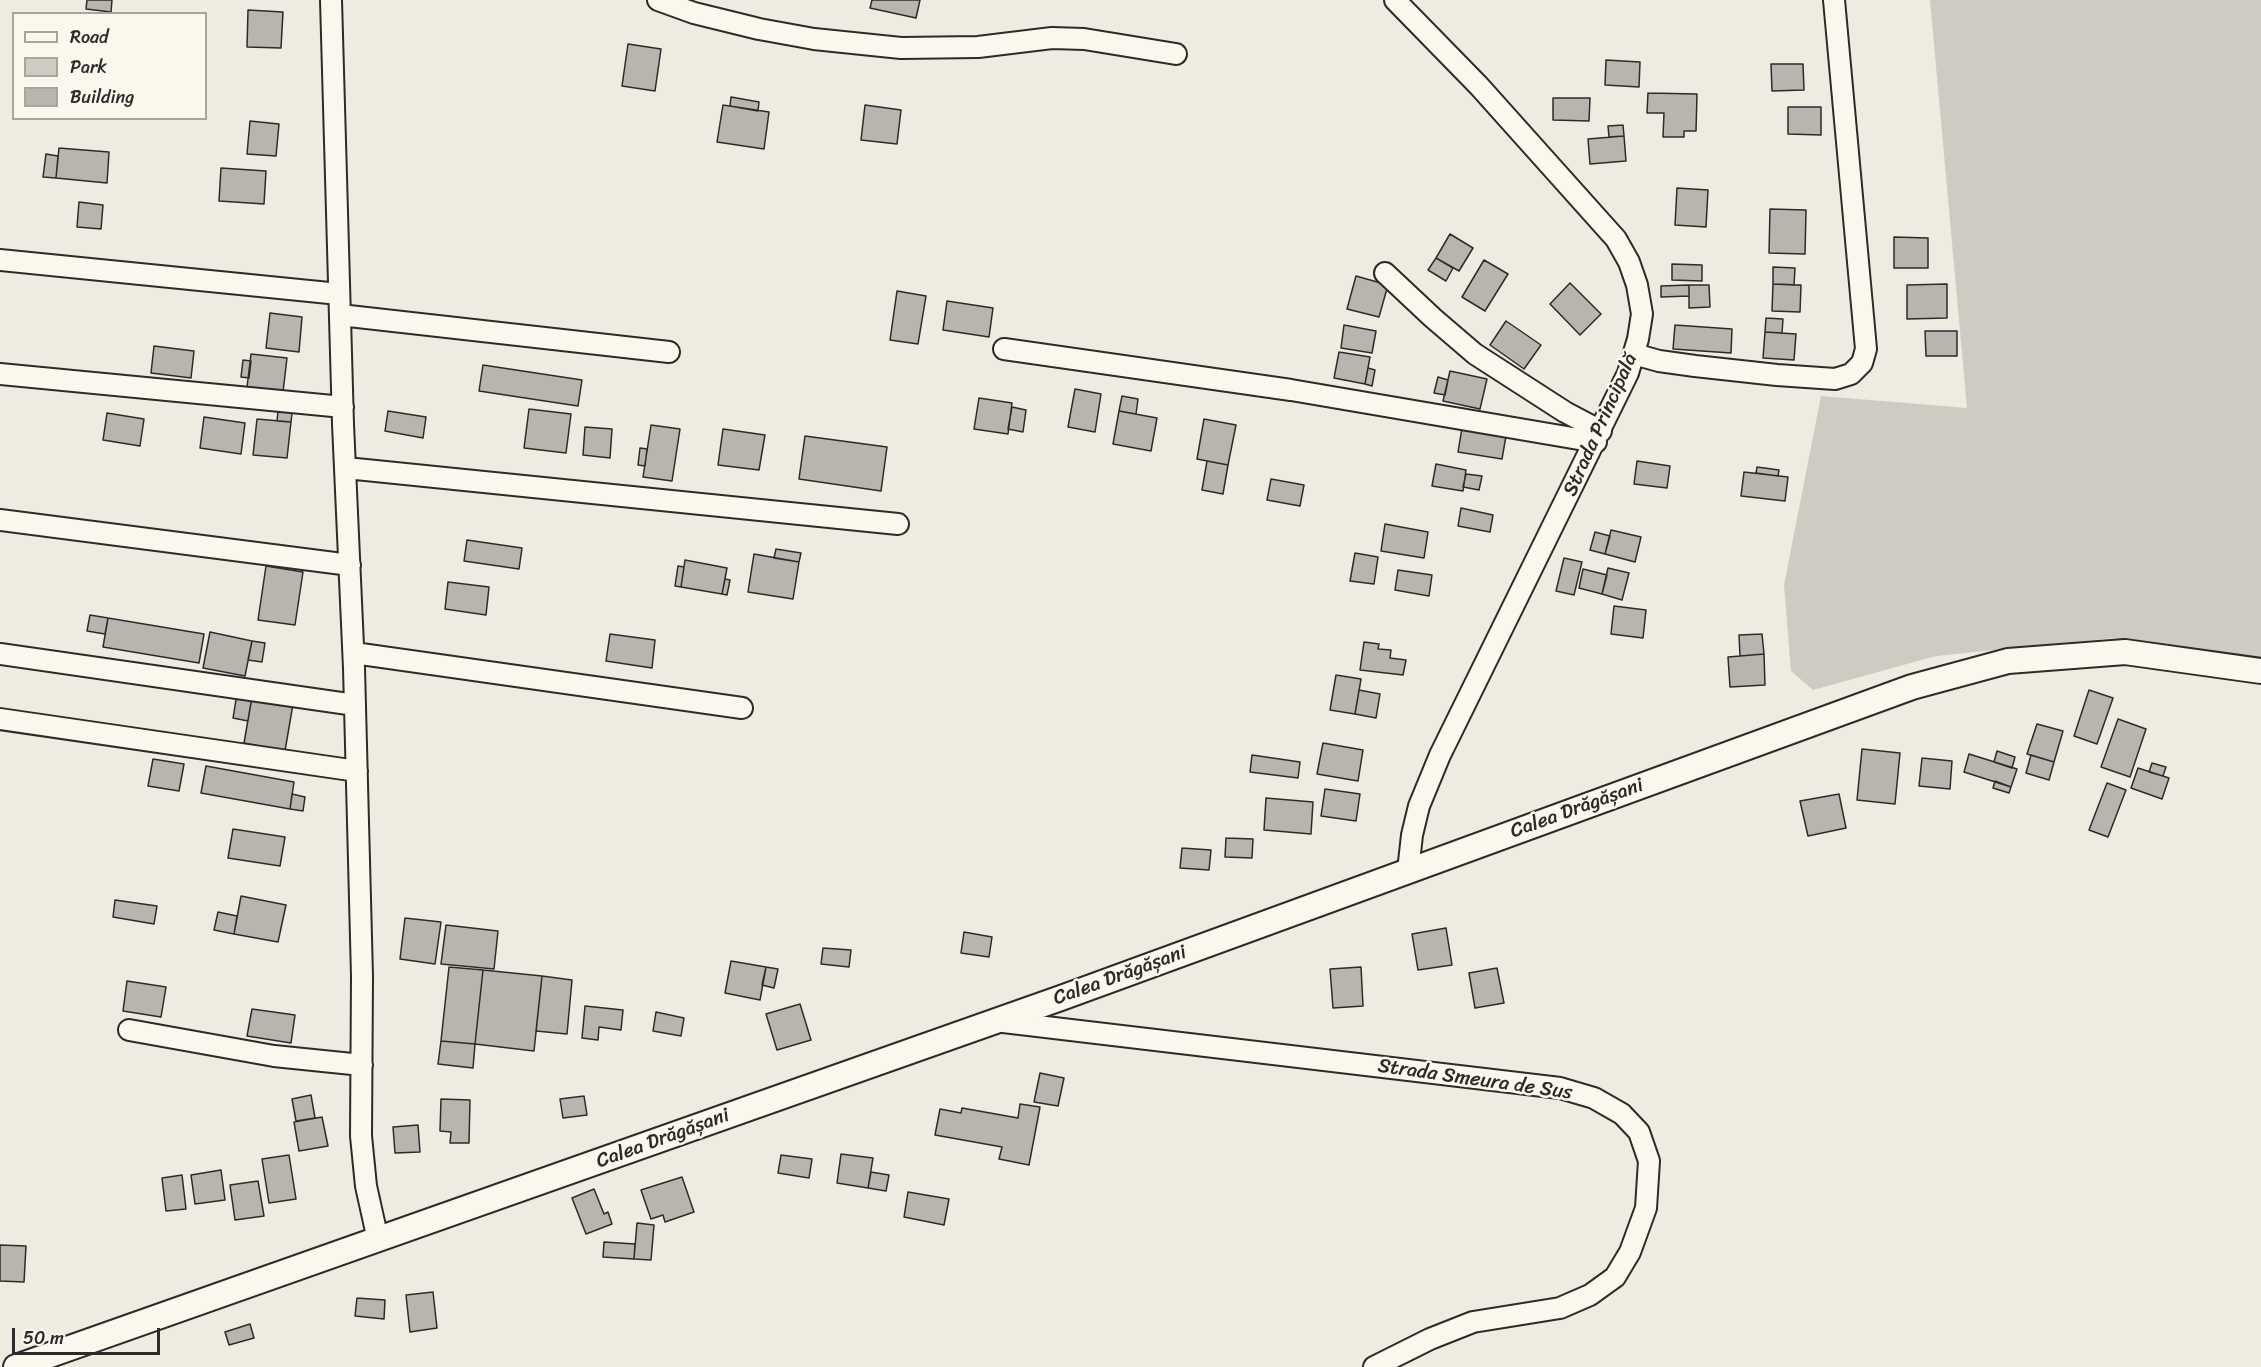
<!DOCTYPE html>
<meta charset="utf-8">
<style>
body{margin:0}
#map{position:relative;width:2261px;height:1367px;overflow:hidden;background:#eeebe0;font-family:Sriracha,sans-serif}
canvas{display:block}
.legend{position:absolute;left:12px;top:12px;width:195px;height:108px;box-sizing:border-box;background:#fbf7ec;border:2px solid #a8a59f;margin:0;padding:8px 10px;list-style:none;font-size:18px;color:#2b2b2b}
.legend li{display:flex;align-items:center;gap:12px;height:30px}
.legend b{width:30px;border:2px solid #a8a59f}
.scale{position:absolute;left:12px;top:1328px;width:148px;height:27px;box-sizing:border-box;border:3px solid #2b2b2b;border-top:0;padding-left:8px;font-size:18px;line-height:21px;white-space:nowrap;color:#2b2b2b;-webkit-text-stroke:4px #fbf7ec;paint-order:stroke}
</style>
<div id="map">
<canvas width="2261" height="1367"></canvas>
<ul class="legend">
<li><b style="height:8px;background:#fbf7ec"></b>Road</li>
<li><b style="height:16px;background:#cecbc2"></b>Park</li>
<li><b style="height:16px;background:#b8b5ae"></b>Building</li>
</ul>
<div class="scale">50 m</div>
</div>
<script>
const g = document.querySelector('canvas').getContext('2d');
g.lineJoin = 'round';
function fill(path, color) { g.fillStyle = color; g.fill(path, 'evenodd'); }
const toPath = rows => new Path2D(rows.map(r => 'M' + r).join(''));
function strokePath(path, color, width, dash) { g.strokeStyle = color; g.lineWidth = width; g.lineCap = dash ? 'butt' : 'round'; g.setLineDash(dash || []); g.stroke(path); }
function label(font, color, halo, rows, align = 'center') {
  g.font = font + ' Sriracha,sans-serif'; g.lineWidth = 5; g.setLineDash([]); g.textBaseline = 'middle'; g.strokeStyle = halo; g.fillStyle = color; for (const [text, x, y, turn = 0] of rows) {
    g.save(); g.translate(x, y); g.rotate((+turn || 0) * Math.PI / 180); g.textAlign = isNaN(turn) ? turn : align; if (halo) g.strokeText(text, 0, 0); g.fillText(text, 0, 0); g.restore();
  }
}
fill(toPath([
 [1930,0,2261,0,2261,659,2114,638,1936,656,1813,690,1791,671,1784,585,1821,396,1967,408]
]), '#cecbc2');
const building = toPath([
 [87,0,112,0,111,12,86,9,87,0],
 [872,0,920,0,916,18,870,8,872,0],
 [248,10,283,12,281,48,247,47,248,10],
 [628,44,661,49,655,91,622,86,628,44],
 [1606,60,1640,62,1639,87,1605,85,1606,60],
 [1771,64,1803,64,1804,90,1772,91,1771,64],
 [1648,93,1697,94,1696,131,1684,131,1684,137,1663,137,1664,113,1647,113,1648,93],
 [731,97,759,102,758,111,730,106,731,97],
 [1553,98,1590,98,1589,121,1553,120,1553,98],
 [723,105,769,112,764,149,717,142,723,105],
 [865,105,901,110,897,144,861,140,865,105],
 [1788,107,1821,107,1821,135,1788,134,1788,107],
 [250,121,279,124,276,156,247,154,250,121],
 [1623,125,1624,136,1609,137,1608,126,1623,125],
 [1624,136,1626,161,1590,164,1588,139,1624,136],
 [59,148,109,152,107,183,56,178,59,148],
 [46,154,58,156,56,178,43,177,46,154],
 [221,168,266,171,264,204,219,201,221,168],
 [1677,188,1708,190,1706,227,1675,225,1677,188],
 [79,202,103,205,101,229,77,227,79,202],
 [1770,209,1806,210,1805,254,1769,253,1770,209],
 [1450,234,1473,248,1459,271,1436,258,1450,234],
 [1894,237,1928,238,1928,268,1894,268,1894,237],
 [1436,258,1453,268,1446,281,1428,270,1436,258],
 [1484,260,1508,274,1485,311,1462,297,1484,260],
 [1672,264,1702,265,1702,281,1672,280,1672,264],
 [1773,267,1795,268,1794,285,1773,284,1773,267],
 [1356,276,1388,285,1379,317,1347,309,1356,276],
 [1570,283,1601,314,1580,335,1550,304,1570,283],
 [1773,284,1801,285,1800,312,1772,311,1773,284],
 [1947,284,1947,318,1907,319,1907,285,1947,284],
 [1689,285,1689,296,1661,297,1661,286,1689,285],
 [1689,285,1709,285,1710,307,1689,308,1689,285],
 [897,291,926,296,918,344,890,340,897,291],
 [947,301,993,308,989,337,943,330,947,301],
 [270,313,302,317,299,352,266,348,270,313],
 [1766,318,1783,319,1782,333,1765,332,1766,318],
 [1506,321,1541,345,1524,369,1490,345,1506,321],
 [1344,325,1376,331,1372,353,1341,348,1344,325],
 [1675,325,1732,329,1731,353,1673,349,1675,325],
 [1925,331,1957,331,1957,356,1926,356,1925,331],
 [1765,332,1796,334,1794,360,1763,358,1765,332],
 [154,346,194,351,191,378,151,373,154,346],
 [1339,352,1370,357,1365,384,1334,378,1339,352],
 [251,354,287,358,283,392,247,387,251,354],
 [243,360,251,361,249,378,241,377,243,360],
 [483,365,582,380,578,406,479,391,483,365],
 [1368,368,1375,370,1372,386,1365,384,1368,368],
 [1450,371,1487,379,1480,409,1443,401,1450,371],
 [1438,377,1448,380,1445,395,1434,393,1438,377],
 [1075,389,1101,394,1095,432,1068,427,1075,389],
 [1122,396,1138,399,1136,414,1119,411,1122,396],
 [979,398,1012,403,1008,434,974,429,979,398],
 [1012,407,1026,410,1023,432,1008,429,1012,407],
 [529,409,571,414,566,453,524,448,529,409],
 [278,411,292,413,291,422,277,421,278,411],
 [388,411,426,417,423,438,385,431,388,411],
 [1119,411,1157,418,1151,451,1113,444,1119,411],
 [107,413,144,419,140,446,103,440,107,413],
 [204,417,245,423,241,454,200,448,204,417],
 [257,419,291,422,287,458,253,455,257,419],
 [1204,419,1236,425,1228,465,1197,459,1204,419],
 [651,425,680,429,672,481,643,477,651,425],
 [585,427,612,429,610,458,583,455,585,427],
 [1462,428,1506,436,1502,459,1458,452,1462,428],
 [723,429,765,435,759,470,718,465,723,429],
 [805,436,887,447,881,491,799,479,805,436],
 [640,448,647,449,645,466,638,465,640,448],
 [1207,461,1228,465,1223,494,1202,490,1207,461],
 [1637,461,1670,466,1667,488,1634,484,1637,461],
 [1436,464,1466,470,1463,491,1432,486,1436,464],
 [1757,467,1779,470,1778,476,1756,473,1757,467],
 [1744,472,1788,477,1785,501,1741,496,1744,472],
 [1466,474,1482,476,1479,490,1463,487,1466,474],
 [1271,479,1304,485,1300,506,1267,500,1271,479],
 [1461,508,1493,515,1490,532,1458,526,1461,508],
 [1385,524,1428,532,1424,558,1381,551,1385,524],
 [1611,530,1641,537,1635,562,1605,554,1611,530],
 [1595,532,1610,536,1605,554,1590,550,1595,532],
 [467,540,522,548,519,569,464,561,467,540],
 [776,549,801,553,799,562,774,558,776,549],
 [1355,553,1378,557,1374,584,1350,581,1355,553],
 [754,554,799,562,793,599,748,592,754,554],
 [1564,558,1582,562,1574,595,1556,591,1564,558],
 [685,560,727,568,722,594,681,587,685,560],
 [266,566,303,572,295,625,258,620,266,566],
 [678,566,684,567,681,587,675,586,678,566],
 [1608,568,1629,573,1622,600,1602,594,1608,568],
 [1583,569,1607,575,1602,594,1579,588,1583,569],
 [1398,570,1432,575,1429,596,1395,590,1398,570],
 [725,579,730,580,727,595,722,594,725,579],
 [448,582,489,587,486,615,445,609,448,582],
 [1614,606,1646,610,1643,638,1611,634,1614,606],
 [90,615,108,618,105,634,87,631,90,615],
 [108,618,204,634,199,663,103,647,108,618],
 [210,632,252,641,245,676,203,668,210,632],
 [610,634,655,640,652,668,606,661,610,634],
 [1762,634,1764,654,1740,656,1739,635,1762,634],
 [252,641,265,643,262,662,248,660,252,641],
 [1364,642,1379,644,1378,649,1391,650,1390,658,1406,660,1403,675,1360,670,1364,642],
 [1764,654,1765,685,1730,687,1728,657,1764,654],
 [1336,675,1361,679,1355,714,1330,710,1336,675],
 [1359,690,1380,694,1376,718,1355,714,1359,690],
 [2089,690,2113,698,2097,744,2074,736,2089,690],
 [237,694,252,697,248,721,233,718,237,694],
 [252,697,293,704,285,751,244,743,252,697],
 [2118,719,2146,729,2130,777,2101,767,2118,719],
 [2037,724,2063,731,2054,762,2027,754,2037,724],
 [1323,743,1363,750,1358,781,1317,774,1323,743],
 [1862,749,1900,753,1895,804,1857,800,1862,749],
 [1997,751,2015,757,2012,768,1994,762,1997,751],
 [1969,754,2017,769,2011,787,1964,772,1969,754],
 [1252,755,1300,762,1298,778,1250,772,1252,755],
 [2031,755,2054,762,2049,780,2026,773,2031,755],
 [1922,758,1952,761,1950,789,1919,786,1922,758],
 [153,759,184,764,179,791,148,786,153,759],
 [2152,763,2166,767,2163,776,2149,772,2152,763],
 [206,766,294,782,290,809,201,793,206,766],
 [2138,768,2169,778,2162,799,2131,788,2138,768],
 [1995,781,2011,787,2009,793,1993,788,1995,781],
 [2107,783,2126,790,2108,837,2089,830,2107,783],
 [1325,789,1360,794,1356,821,1321,816,1325,789],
 [292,794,305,797,303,811,290,809,292,794],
 [1839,794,1846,828,1808,836,1800,801,1839,794],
 [1266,798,1313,802,1311,834,1264,830,1266,798],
 [233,829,285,837,280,866,228,858,233,829],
 [1226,838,1253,839,1252,858,1225,857,1226,838],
 [1182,848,1211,850,1209,870,1180,868,1182,848],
 [241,896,286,905,278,942,234,934,241,896],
 [115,900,157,906,154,924,113,917,115,900],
 [218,912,237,916,234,934,214,930,218,912],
 [405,918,441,922,435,964,400,959,405,918],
 [446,925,498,931,494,969,441,964,446,925],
 [1446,928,1452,965,1418,970,1412,934,1446,928],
 [964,932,992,937,989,957,961,953,964,932],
 [823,948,851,950,849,967,821,964,823,948],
 [731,961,766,967,760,1000,725,993,731,961],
 [449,967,483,970,475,1044,441,1041,449,967],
 [766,967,778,969,774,988,762,985,766,967],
 [1361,967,1363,1006,1333,1008,1330,969,1361,967],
 [1497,968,1504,1003,1475,1008,1469,973,1497,968],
 [483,970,542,976,534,1051,475,1044,483,970],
 [542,976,572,980,567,1034,536,1031,542,976],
 [127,981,166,987,161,1017,123,1011,127,981],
 [800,1004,811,1040,777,1050,766,1014,800,1004],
 [585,1006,623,1010,621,1030,599,1027,598,1040,582,1038,585,1006],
 [252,1009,295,1015,291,1043,247,1036,252,1009],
 [656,1012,684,1018,681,1036,653,1031,656,1012],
 [441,1041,475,1044,473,1068,438,1064,441,1041],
 [1040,1073,1064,1078,1058,1106,1034,1102,1040,1073],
 [311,1095,315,1118,296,1121,292,1099,311,1095],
 [584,1096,587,1115,563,1118,560,1099,584,1096],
 [441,1099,470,1100,469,1143,450,1143,451,1132,440,1131,441,1099],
 [1020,1104,1040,1107,1029,1165,999,1159,1002,1147,935,1135,940,1109,961,1113,962,1108,1018,1118,1020,1104],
 [322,1117,328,1146,299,1151,294,1122,322,1117],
 [418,1125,420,1152,395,1153,393,1127,418,1125],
 [841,1154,873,1158,868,1188,837,1183,841,1154],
 [289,1155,296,1199,269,1203,262,1159,289,1155],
 [781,1155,812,1159,809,1178,778,1173,781,1155],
 [221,1170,225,1200,195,1204,191,1175,221,1170],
 [871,1172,889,1175,886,1191,868,1188,871,1172],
 [182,1175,186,1209,166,1211,162,1178,182,1175],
 [682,1177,694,1212,665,1222,663,1215,651,1219,641,1190,682,1177],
 [258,1181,264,1216,235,1220,230,1185,258,1181],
 [594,1189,604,1214,608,1212,612,1224,586,1234,572,1198,594,1189],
 [908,1192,949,1199,944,1225,904,1217,908,1192],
 [637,1223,654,1225,651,1260,634,1259,637,1223],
 [604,1242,635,1244,634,1259,603,1257,604,1242],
 [0,1245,26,1246,24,1282,0,1281,0,1245],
 [433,1292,437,1328,410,1332,406,1295,433,1292],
 [357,1298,385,1300,384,1319,355,1316,357,1298],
 [250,1324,254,1338,229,1345,225,1332,250,1324]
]);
fill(building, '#b8b5ae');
strokePath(building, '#2b2b2b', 1.5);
const minor = toPath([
 [331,0,343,424,354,668,362,976,361,1136,366,1186,378,1240],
 [658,0,694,13,759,29,814,39,901,48,978,47,1052,38,1084,39,1176,54],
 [1395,0,1479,86,1616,239,1629,262,1637,285,1642,314,1638,339,1628,373,1440,755,1419,806,1412,835,1408,871],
 [0,260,339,294],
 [1385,273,1433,318,1475,354,1565,412,1601,431],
 [340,315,669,352],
 [1004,349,1291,390,1596,442],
 [1634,354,1659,361,1695,366,1777,375,1835,379,1851,374,1862,363,1866,349,1834,0],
 [0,374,343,407],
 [346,468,898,524],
 [0,520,350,565],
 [354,653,742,708],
 [0,654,355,705],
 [0,719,357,771],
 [995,1021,1560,1088,1594,1098,1622,1114,1639,1132,1649,1161,1646,1208,1630,1252,1615,1277,1590,1295,1560,1308,1473,1322,1430,1339,1374,1367],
 [129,1030,274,1056,362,1065]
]);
const major = toPath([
 [16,1367,1061,998,1912,687,2008,661,2125,652,2261,671]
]);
strokePath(minor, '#2b2b2b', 24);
strokePath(major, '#2b2b2b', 28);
strokePath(minor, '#fbf7ec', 20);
strokePath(major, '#fbf7ec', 24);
label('20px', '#2b2b2b', '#fbf7ec', [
 ["Strada Principală",1601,425,-66],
 ["Calea Drăgășani",1577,809,-20],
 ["Calea Drăgășani",1120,976,-20],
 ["Strada Smeura de Sus",1475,1080,8],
 ["Calea Drăgășani",663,1139,-20]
]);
</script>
